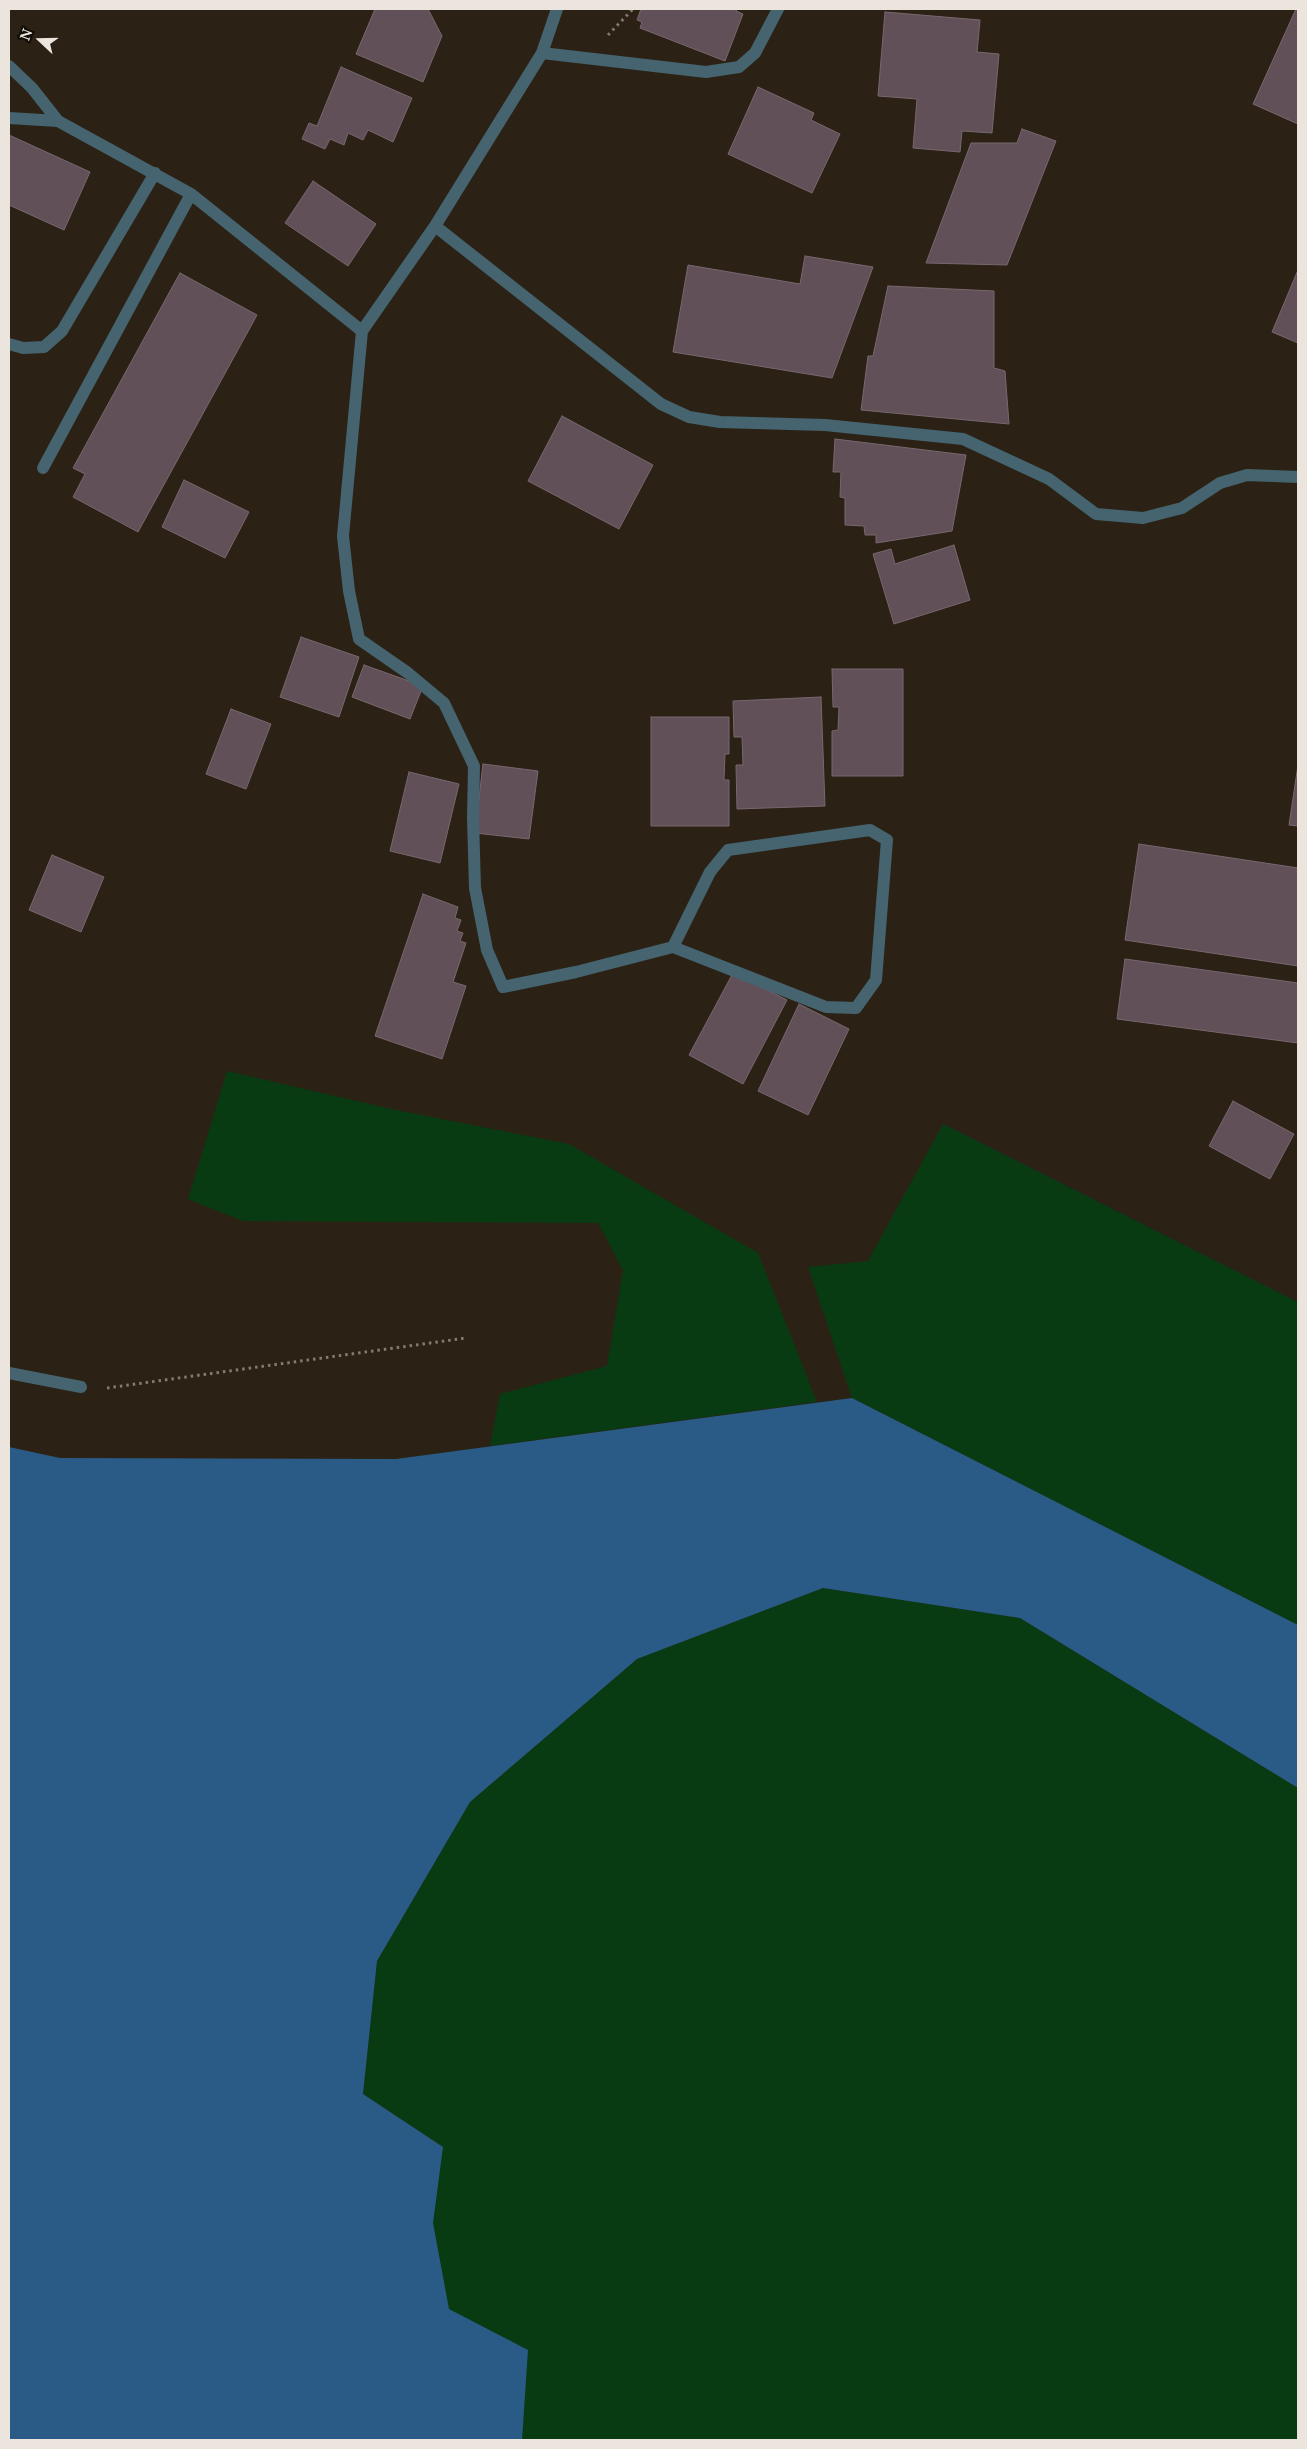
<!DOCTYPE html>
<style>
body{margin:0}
#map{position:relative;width:1307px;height:2449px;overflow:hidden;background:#2b2215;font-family:"Noto Serif",serif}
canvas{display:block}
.frame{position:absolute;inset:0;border:10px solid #ebe5dd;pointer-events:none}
.north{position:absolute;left:15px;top:15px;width:50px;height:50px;-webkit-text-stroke:4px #100c07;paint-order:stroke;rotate:291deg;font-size:14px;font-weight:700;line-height:20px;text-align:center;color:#ebe5dd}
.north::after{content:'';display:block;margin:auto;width:18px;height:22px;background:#ebe5dd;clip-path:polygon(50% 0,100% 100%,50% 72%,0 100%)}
</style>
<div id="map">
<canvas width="1307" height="2449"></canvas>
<div class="frame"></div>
<div class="north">N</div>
</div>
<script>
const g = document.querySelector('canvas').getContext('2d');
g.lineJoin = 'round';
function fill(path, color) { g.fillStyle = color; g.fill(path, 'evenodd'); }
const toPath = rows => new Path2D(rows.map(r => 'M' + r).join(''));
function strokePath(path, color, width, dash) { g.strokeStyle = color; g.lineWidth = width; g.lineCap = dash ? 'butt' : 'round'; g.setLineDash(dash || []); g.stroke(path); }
fill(toPath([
 [227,1071,391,1109,569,1144,758,1253,817,1402,490,1446,500,1394,607,1366,623,1270,598,1223,243,1221,188,1199],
 [943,1124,1298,1302,1298,1625,852,1398,808,1267,868,1261],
 [823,1588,1020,1618,1298,1788,1298,2440,240,2440,443,2147,363,2094,377,1961,470,1802,637,1659]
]), '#083b11');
fill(toPath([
 [852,1398,1298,1625,1298,1788,1020,1618,823,1588,637,1659,470,1802,377,1961,363,2094,443,2147,433,2223,449,2309,528,2350,522,2440,9,2440,9,1447,60,1458,396,1459]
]), '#2a5b87');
const building = toPath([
 [375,9,428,9,442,36,423,82,356,54,375,9],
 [641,9,737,9,736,11,743,14,725,61,640,28,642,22,637,20,641,9],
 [1296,9,1298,9,1298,124,1253,104,1296,9],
 [885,12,980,20,977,52,999,54,992,133,962,131,960,152,913,148,917,99,878,96,885,12],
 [341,67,412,98,393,142,368,130,363,140,348,133,344,145,330,139,325,149,302,139,309,123,317,126,341,67],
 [758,87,814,113,811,120,840,134,812,193,728,154,758,87],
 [1022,129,1056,141,1007,265,926,263,971,143,1017,143,1022,129],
 [9,135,90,172,64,230,9,205,9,135],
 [313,181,376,224,348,266,285,223,313,181],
 [805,256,873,267,832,378,673,352,688,265,800,284,805,256],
 [1298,270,1298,343,1272,332,1298,270],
 [180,273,257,315,138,532,73,497,85,474,73,468,180,273],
 [888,286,994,291,994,368,1005,371,1009,424,861,410,868,356,873,356,888,286],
 [562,416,653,465,619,529,528,481,562,416],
 [835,439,966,455,952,531,876,543,876,535,865,535,864,526,845,525,845,498,840,497,841,472,833,472,835,439],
 [184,480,249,512,225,558,162,527,184,480],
 [954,545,970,600,894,624,873,554,891,549,895,564,954,545],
 [301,637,359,657,339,717,280,697,301,637],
 [364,665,423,686,410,719,352,697,364,665],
 [832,669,903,669,903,776,832,776,832,731,838,730,839,707,833,707,832,669],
 [821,697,825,806,737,809,736,765,743,765,742,737,734,737,733,701,821,697],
 [231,709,271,724,246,789,206,774,231,709],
 [651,717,729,717,729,754,725,754,724,780,729,780,729,826,651,826,651,717],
 [483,764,538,771,529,839,475,833,483,764],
 [1298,765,1298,826,1289,825,1298,765],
 [409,772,459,784,440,863,390,851,409,772],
 [1139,844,1298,868,1298,966,1125,940,1139,844],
 [52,855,104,877,81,932,29,910,52,855],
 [423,894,458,907,455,918,461,920,457,931,463,933,460,941,466,943,453,982,466,986,442,1059,375,1036,423,894],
 [1125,959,1298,983,1298,1043,1117,1019,1125,959],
 [733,973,787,1000,743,1084,689,1055,733,973],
 [799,1004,849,1029,808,1115,758,1091,799,1004],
 [1233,1101,1294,1134,1270,1179,1209,1146,1233,1101]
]);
fill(building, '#625058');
strokePath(building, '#796770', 1);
strokePath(toPath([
 [608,35,633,9],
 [107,1388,466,1338]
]), '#827b70', 3, [2.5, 4]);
strokePath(toPath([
 [557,9,542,53,435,226,362,331,343,536,349,591,359,639,408,673,444,703,474,766,473,818,475,888,487,950,503,987,576,972,673,947,710,872,728,850,870,830,887,840,876,980,856,1008,826,1007,673,947],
 [542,53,706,72,739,67,755,53,778,9],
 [9,66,32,88,58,121,191,194,362,331],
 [9,118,58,121],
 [435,226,661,404,689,417,720,422,825,425,963,439,1049,479,1096,514,1143,518,1182,508,1220,483,1247,475,1298,477],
 [9,344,23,348,44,347,62,331,155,173],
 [43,468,191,194],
 [9,1373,81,1387]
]), '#45646f', 12);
</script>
